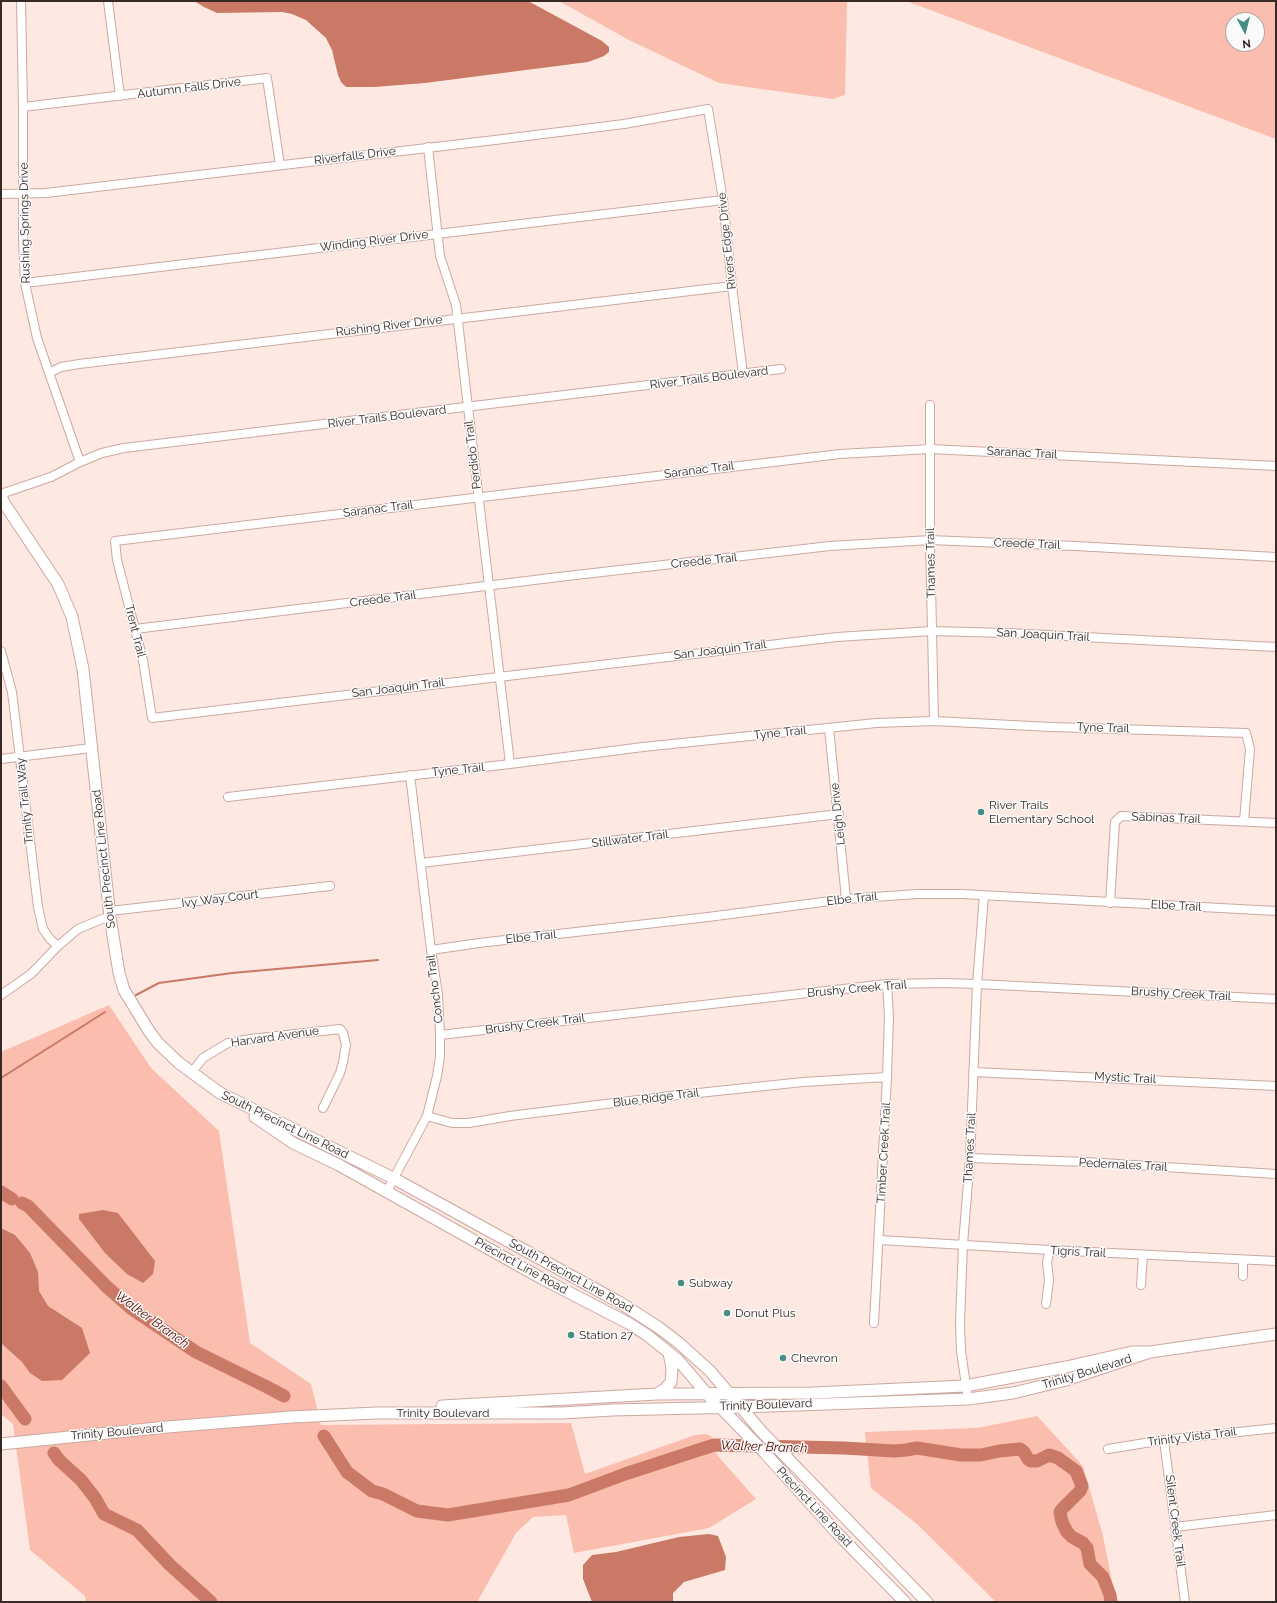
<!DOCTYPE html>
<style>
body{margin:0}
#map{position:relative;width:1277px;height:1603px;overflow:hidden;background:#fee8e2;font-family:Raleway,sans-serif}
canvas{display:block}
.frame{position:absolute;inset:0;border:2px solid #372926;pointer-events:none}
.north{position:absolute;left:1225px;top:12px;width:40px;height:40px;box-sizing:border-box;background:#fafafa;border:1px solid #aca6a5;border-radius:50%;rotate:173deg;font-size:11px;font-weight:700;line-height:16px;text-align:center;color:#372926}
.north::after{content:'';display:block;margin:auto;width:14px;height:18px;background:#478d84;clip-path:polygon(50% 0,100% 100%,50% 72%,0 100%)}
</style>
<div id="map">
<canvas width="1277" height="1603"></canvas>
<div class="frame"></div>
<div class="north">N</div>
</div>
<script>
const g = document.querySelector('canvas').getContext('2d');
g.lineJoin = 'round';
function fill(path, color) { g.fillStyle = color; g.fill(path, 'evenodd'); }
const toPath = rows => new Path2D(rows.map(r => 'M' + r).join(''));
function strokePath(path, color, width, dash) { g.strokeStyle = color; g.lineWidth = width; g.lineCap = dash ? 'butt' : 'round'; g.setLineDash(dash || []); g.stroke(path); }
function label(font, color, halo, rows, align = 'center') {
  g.font = font + ' Raleway,sans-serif'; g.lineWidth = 3; g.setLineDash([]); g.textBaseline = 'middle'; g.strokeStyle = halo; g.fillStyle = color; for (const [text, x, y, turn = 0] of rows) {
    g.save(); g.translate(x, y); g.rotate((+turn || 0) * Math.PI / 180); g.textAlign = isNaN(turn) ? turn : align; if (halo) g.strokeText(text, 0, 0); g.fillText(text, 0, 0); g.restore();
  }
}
fill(toPath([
 [559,1,847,1,845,95,833,99,719,83,627,39],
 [906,1,1276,1,1276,139],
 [1233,20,1257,20,1257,44,1233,44],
 [109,1005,151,1068,219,1131,250,1343,311,1384,321,1425,571,1423,585,1474,695,1435,705,1434,711,1436,717,1455,756,1499,709,1528,574,1553,566,1515,533,1517,516,1533,477,1602,86,1602,85,1596,30,1550,13,1424,1,1414,1,1052],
 [1037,1416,1083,1466,1103,1536,1116,1602,996,1602,917,1524,871,1488,865,1432,977,1428]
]), '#fbbdae');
fill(toPath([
 [194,1,528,1,602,41,609,47,609,52,604,56,588,62,425,83,374,87,346,87,341,82,338,75,332,50,326,38,306,20,292,14,282,12,217,13,204,7],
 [103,1210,118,1213,155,1261,153,1274,143,1283,127,1274,105,1253,79,1219,79,1214],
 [1,1228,15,1235,30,1253,38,1272,39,1291,48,1306,82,1328,90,1353,62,1380,42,1381,30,1373,22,1362,1,1343],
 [709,1534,718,1536,726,1557,725,1570,684,1582,673,1593,673,1602,592,1602,583,1579,583,1565,592,1555,616,1552,679,1537]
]), '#c97965');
strokePath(toPath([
 [136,995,159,983,232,973,378,960],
 [1,1078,105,1012]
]), '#c97965', 2);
strokePath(toPath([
 [1,1192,12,1199],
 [22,1203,28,1206,107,1287,132,1309,196,1352,267,1387,284,1396],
 [1,1386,25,1419],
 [324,1436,347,1472,372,1491,383,1494,417,1511,448,1515,569,1495,625,1474,714,1445,844,1448,894,1451,906,1450,917,1448,961,1455,981,1455,999,1451,1020,1449,1024,1452,1028,1459,1031,1461,1037,1461,1049,1455,1058,1458,1076,1471,1082,1486,1080,1491,1062,1509,1060,1512,1062,1522,1067,1532,1072,1537,1083,1543,1087,1548,1090,1564,1103,1577,1110,1595,1111,1602],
 [54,1453,59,1460,81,1480,95,1498,104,1514,137,1530,170,1565,211,1602]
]), '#c97965', 13);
const street = toPath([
 [21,1,23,107,23,238,25,283,37,338,80,462],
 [108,1,120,96],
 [23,107,267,78,280,165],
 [428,147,440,256,456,305,510,764],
 [1,194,46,193,495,140,624,124,708,109,723,200,732,286,743,374],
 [25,283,723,200],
 [49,373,61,367,79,364,732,286],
 [930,405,930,540,934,721],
 [1276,466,930,449,840,454,115,541,117,560,143,660,152,718,837,637,932,631,1007,633,1276,647],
 [1,494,51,477,80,462,102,453,124,448,781,369],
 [135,629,567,576,830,546,930,540,1075,546,1276,557],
 [1,651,12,692,38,907,43,929,50,939,58,946],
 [829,728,846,899],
 [1,759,91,748],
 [228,797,510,764,643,747,876,723,934,721,1051,727,1246,733,1250,749,1244,821],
 [421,863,839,814],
 [1110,903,1115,822,1121,816,1276,823],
 [110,911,330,886],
 [431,950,479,943,708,917,846,899,917,894,962,894,1276,911],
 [1,995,31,974,58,946,78,929,102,919,110,917],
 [440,1035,887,984,944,983,977,984,1276,999],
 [192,1072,203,1058,228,1043,250,1039,340,1029,343,1033,346,1045,343,1062,340,1073,323,1108],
 [973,1072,1276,1086],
 [427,1116,452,1123,469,1123,510,1116,670,1096,803,1082,887,1077],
 [970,1158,1086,1162,1276,1174],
 [387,1191,427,1116,437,1076,440,1057,440,1035,438,994,431,950,410,775],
 [880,1240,1050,1250,1276,1261],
 [1243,1276,1243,1260],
 [1141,1285,1143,1255],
 [1046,1304,1049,1280,1047,1262,1050,1250],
 [874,1323,887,1077,889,1017,887,984],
 [968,1399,961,1351,960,1322,963,1244,970,1158,977,984,984,895],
 [1164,1440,1185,1602],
 [1108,1449,1164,1440,1276,1428],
 [1175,1527,1276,1515]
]);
const secondary = toPath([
 [1,496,4,503,58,584,72,617,83,669,110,917,119,973,124,990,149,1031,158,1043,179,1063,220,1093,393,1178,619,1302,658,1327,679,1343,710,1371,761,1431,927,1602],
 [255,1117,293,1143,339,1165,541,1278,630,1324,647,1335,678,1360,713,1401,720,1407,764,1452,837,1533,905,1602],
 [657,1394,665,1389,671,1382,672,1368,669,1353],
 [442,1406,657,1394,813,1393,965,1386,1066,1367,1132,1352,1150,1352,1276,1334],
 [1,1444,167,1427,291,1417,376,1413,562,1413,612,1410,741,1407,968,1399,1013,1393,1066,1380,1150,1352]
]);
strokePath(street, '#cca8a0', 10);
strokePath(secondary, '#cca8a0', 13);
strokePath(street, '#fff', 8);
strokePath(secondary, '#fff', 11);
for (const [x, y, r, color] of [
 [981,812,4,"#478d84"],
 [681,1283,4,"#478d84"],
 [727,1313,4,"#478d84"],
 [571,1335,4,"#478d84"],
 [783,1358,4,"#478d84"]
]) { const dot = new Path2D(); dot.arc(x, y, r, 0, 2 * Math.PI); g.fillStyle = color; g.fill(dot); strokePath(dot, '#fafafa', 1.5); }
label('12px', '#372926', '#fafafa', [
 ["Autumn Falls Drive",189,88,-7],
 ["Riverfalls Drive",355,156,-7],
 ["Rushing Springs Drive",25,223,-91],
 ["Winding River Drive",374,241,-7],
 ["Rivers Edge Drive",727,241,-96],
 ["Rushing River Drive",389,326,-7],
 ["River Trails Boulevard",709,378,-7],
 ["River Trails Boulevard",387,417,-7],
 ["Saranac Trail",1022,453,3],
 ["Perdido Trail",473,455,-97],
 ["Saranac Trail",699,470,-7],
 ["Saranac Trail",378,509,-7],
 ["Creede Trail",1027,544,2],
 ["Creede Trail",704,561,-6],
 ["Thames Trail",931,563,-91],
 ["Creede Trail",383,599,-7],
 ["Trent Trail",135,631,76],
 ["San Joaquin Trail",1043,635,3],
 ["San Joaquin Trail",720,650,-7],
 ["San Joaquin Trail",398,688,-7],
 ["Tyne Trail",1103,728,2],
 ["Tyne Trail",780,733,-6],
 ["Tyne Trail",458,770,-6],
 ["Trinity Trail Way",25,801,-96],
 ["Leigh Drive",838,814,-96],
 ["Sabinas Trail",1166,818,2],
 ["Stillwater Trail",630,839,-7],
 ["South Precinct Line Road",104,859,-96],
 ["Ivy Way Court",220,899,-7],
 ["Elbe Trail",852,899,-6],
 ["Elbe Trail",1176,906,3],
 ["Elbe Trail",531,937,-6],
 ["Concho Trail",435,989,-97],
 ["Brushy Creek Trail",857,989,-5],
 ["Brushy Creek Trail",1181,994,3],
 ["Brushy Creek Trail",535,1024,-7],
 ["Harvard Avenue",275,1037,-8],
 ["Mystic Trail",1125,1078,3],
 ["Blue Ridge Trail",656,1098,-7],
 ["South Precinct Line Road",285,1125,26],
 ["Thames Trail",970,1148,-87],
 ["Timber Creek Trail",884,1153,-87],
 ["Pedernales Trail",1123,1165,3],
 ["Tigris Trail",1078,1252,3],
 ["Precinct Line Road",521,1266,29],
 ["South Precinct Line Road",571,1276,29],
 ["Trinity Boulevard",1087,1372,-17],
 ["Trinity Boulevard",766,1405,-2],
 ["Trinity Boulevard",443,1413],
 ["Trinity Boulevard",117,1432,-5],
 ["Trinity Vista Trail",1192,1437,-7],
 ["Precinct Line Road",814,1507,47],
 ["Silent Creek Trail",1175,1521,83]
]);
label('12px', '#372926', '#fafafa', [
 ["River Trails",989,805],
 ["Elementary School",989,819],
 ["Subway",689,1283],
 ["Donut Plus",735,1313],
 ["Station 27",579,1335],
 ["Chevron",791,1358]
], 'left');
label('italic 13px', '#530900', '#fafafa', [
 ["Walker Branch",152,1320,36],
 ["Walker Branch",764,1447,2]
]);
</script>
